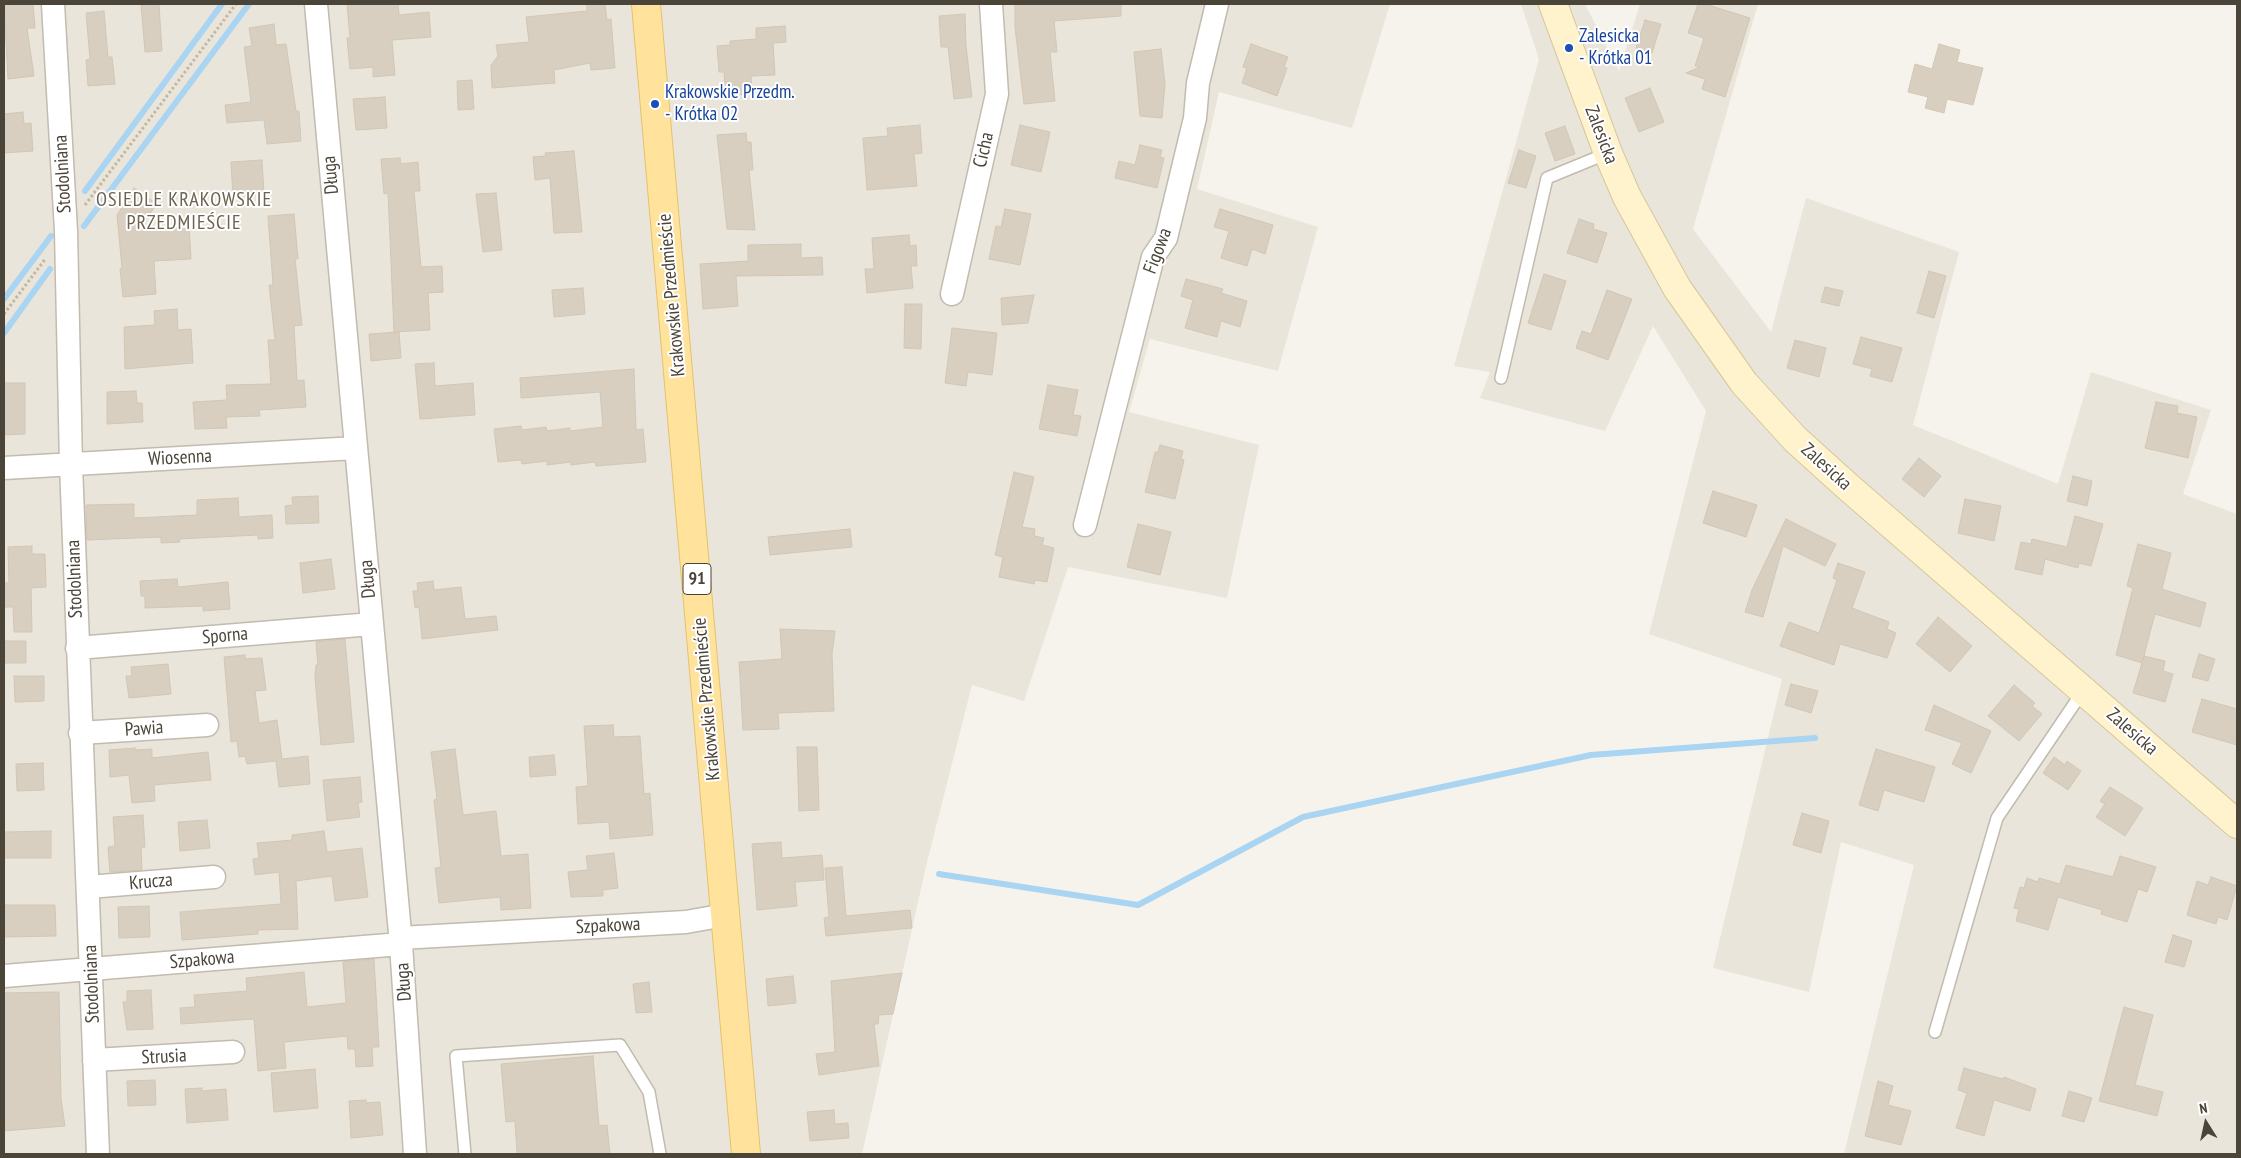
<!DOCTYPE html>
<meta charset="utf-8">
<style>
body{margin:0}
#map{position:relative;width:2241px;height:1158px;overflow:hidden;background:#f6f3ec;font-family:"PT Sans Narrow",sans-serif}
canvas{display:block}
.frame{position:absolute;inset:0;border:5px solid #4b4439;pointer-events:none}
.north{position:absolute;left:2181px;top:1098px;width:50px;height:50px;-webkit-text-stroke:4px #fff;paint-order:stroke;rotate:350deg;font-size:14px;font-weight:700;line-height:20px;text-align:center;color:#4b4439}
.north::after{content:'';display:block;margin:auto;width:18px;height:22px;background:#4b4439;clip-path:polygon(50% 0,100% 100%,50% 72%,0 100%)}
</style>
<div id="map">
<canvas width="2241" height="1158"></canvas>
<div class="frame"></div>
<div class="north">N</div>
</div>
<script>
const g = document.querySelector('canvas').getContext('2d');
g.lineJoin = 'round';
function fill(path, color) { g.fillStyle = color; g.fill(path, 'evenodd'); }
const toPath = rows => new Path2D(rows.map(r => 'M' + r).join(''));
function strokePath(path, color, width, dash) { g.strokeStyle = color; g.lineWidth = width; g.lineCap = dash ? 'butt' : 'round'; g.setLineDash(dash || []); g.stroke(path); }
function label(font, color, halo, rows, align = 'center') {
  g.font = font + ' "PT Sans Narrow",sans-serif'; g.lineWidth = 4; g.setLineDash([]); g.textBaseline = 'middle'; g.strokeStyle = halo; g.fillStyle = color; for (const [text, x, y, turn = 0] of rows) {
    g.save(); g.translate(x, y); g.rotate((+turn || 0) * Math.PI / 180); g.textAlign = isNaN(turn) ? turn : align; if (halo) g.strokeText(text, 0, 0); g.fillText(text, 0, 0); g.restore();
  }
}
fill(toPath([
 [4,4,1390,4,1352,128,1219,92,1197,189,1318,227,1278,371,1150,339,1129,412,1259,445,1227,598,1068,567,1024,701,972,685,926,866,862,1154,4,1154],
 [1521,4,1585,4,1619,71,1640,4,1758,4,1693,229,1771,332,1806,198,1959,252,1913,425,2058,484,2091,372,2211,410,2183,494,2237,514,2237,1154,1844,1154,1914,865,1841,842,1809,992,1713,968,1782,679,1649,634,1706,411,1653,326,1605,431,1480,398,1490,372,1454,366,1539,59]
]), '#eae5da');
strokePath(toPath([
 [85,191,222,4],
 [84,226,249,4],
 [4,299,51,236],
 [4,333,50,269],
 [939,874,1138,905,1303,817,1591,755,1815,738]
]), '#a9d4f2', 6);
const building = toPath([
 [4,4,33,4,35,28,27,28,34,76,8,79,4,4],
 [141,4,159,4,162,51,145,52,141,4],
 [347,4,398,4,399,15,429,12,431,37,392,40,395,75,373,77,373,67,350,69,347,38,350,38,347,4],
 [587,4,605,4,607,20,611,19,615,68,591,70,590,63,554,70,555,83,492,88,491,65,498,56,496,45,529,42,526,17,587,11,587,4],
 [1015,4,1121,4,1121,16,1054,21,1057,52,1050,52,1055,101,1024,104,1015,27,1015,4],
 [1698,4,1705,4,1750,18,1725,97,1702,89,1705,79,1686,73,1700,67,1695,66,1704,38,1688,33,1698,4],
 [104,11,108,57,112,57,115,84,88,86,86,60,90,59,86,13,104,11],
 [965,14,966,46,972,97,954,99,948,47,941,47,939,16,965,14],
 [1645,20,1661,24,1652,53,1636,48,1645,20],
 [274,24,276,45,286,44,296,111,299,111,301,141,267,144,264,120,227,123,225,105,251,102,244,47,252,46,249,28,274,24],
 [785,26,786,42,773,43,775,75,751,76,752,94,726,95,724,72,719,72,717,46,730,45,730,41,756,39,756,28,785,26],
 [1251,44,1288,57,1284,67,1287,68,1277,96,1242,83,1247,68,1243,67,1251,44],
 [1939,44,1960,50,1957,62,1983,68,1973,105,1947,99,1944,113,1925,108,1928,97,1908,92,1915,64,1932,69,1939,44],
 [1161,49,1165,84,1162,118,1140,116,1134,52,1161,49],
 [472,80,474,109,458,110,457,81,472,80],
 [1650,88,1664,122,1639,132,1625,98,1650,88],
 [385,97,387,128,356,130,353,99,385,97],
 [23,112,24,124,31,123,33,151,4,153,4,114,23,112],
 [920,125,922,153,914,154,917,186,867,190,863,138,888,136,887,128,920,125],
 [1020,125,1050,132,1041,172,1011,165,1020,125],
 [1565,126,1575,154,1555,161,1545,133,1565,126],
 [746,133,747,142,751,142,753,170,749,170,755,230,727,229,717,135,746,133],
 [1140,145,1162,150,1160,157,1164,158,1157,188,1115,178,1119,161,1135,165,1140,145],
 [1519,150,1536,156,1526,188,1508,183,1519,150],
 [574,151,582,232,554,233,550,178,535,180,533,157,546,156,545,153,574,151],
 [400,158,401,164,418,162,420,191,414,191,421,267,442,266,443,292,428,293,430,330,394,332,388,193,384,194,381,159,400,158],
 [262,160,264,194,233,197,231,162,262,160],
 [134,188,157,204,140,228,189,225,191,259,154,261,156,294,123,297,120,269,122,268,117,215,134,188],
 [496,193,502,250,483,252,476,194,496,193],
 [1005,209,1031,214,1020,265,989,259,996,226,1001,227,1005,209],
 [1220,209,1273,225,1265,254,1252,249,1247,266,1221,258,1229,231,1214,227,1220,209],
 [294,214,298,259,295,259,302,325,294,326,297,381,304,380,306,407,259,410,260,416,226,417,227,428,195,429,193,402,227,400,226,385,271,384,268,340,275,340,269,285,273,285,268,216,294,214],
 [1579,219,1594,224,1593,229,1607,233,1597,263,1567,253,1579,219],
 [909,235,910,246,916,245,917,266,911,266,913,288,867,293,865,269,874,269,872,238,909,235],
 [801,244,801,258,822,257,823,275,736,276,738,306,703,309,700,264,748,261,748,245,801,244],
 [1929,271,1946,276,1934,318,1917,313,1929,271],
 [1544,274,1566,281,1551,330,1528,323,1544,274],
 [1186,279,1223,289,1221,293,1247,301,1240,327,1221,321,1217,337,1185,328,1193,300,1181,296,1186,279],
 [1825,287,1843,291,1839,306,1821,302,1825,287],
 [583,288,585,314,554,317,552,290,583,288],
 [1607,290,1632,299,1608,360,1576,348,1582,331,1591,334,1607,290],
 [1034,295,1028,323,1002,325,1001,298,1034,295],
 [905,304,922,304,921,349,904,348,905,304],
 [177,309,178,330,191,329,193,363,125,369,124,327,155,325,154,311,177,309],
 [952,328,997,333,992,375,968,372,966,386,945,383,952,328],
 [399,332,401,358,371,361,369,334,399,332],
 [1861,337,1902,348,1892,382,1870,376,1872,369,1853,364,1861,337],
 [1795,340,1826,348,1819,377,1787,368,1795,340],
 [434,363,435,386,473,383,475,415,420,419,415,364,434,363],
 [634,369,636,430,643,429,646,462,596,466,595,462,571,465,571,462,547,465,547,461,522,464,521,460,498,462,494,429,521,426,522,430,546,427,547,431,570,428,570,431,603,427,600,392,521,398,520,378,634,369],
 [4,383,25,383,25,434,4,435,4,383],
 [1048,385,1078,390,1073,415,1081,416,1077,436,1039,429,1048,385],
 [136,391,137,403,142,403,143,422,107,424,107,392,136,391],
 [2156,402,2178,406,2177,413,2197,417,2188,458,2145,448,2156,402],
 [1160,445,1183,451,1181,459,1184,460,1175,499,1145,492,1155,452,1158,452,1160,445],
 [1919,458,1941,476,1924,497,1902,479,1919,458],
 [1014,472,1034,477,1022,527,1035,529,1034,536,1044,538,1042,545,1054,548,1047,582,1035,580,1034,584,999,577,1003,557,995,555,1014,472],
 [2073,476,2092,481,2087,506,2067,501,2073,476],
 [1713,491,1757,505,1746,537,1703,523,1713,491],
 [318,496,319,523,286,524,285,506,293,505,292,497,318,496],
 [238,498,239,517,272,515,273,538,258,539,258,535,179,539,180,542,161,543,161,537,87,540,86,505,134,504,134,518,197,515,197,500,238,498],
 [1965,499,2001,506,1994,541,1958,533,1965,499],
 [2075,516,2103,524,2091,566,2079,563,2078,568,2045,559,2042,575,2015,569,2021,542,2031,544,2032,539,2067,547,2075,516],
 [1786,519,1836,544,1825,566,1783,546,1763,617,1745,612,1752,590,1786,519],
 [1138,524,1171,532,1160,575,1127,567,1138,524],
 [850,529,852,547,770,555,768,537,850,529],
 [2138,544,2171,553,2162,589,2206,603,2200,627,2155,614,2142,663,2116,655,2133,588,2127,586,2138,544],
 [32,546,32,554,45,554,46,587,31,588,32,632,14,632,13,607,4,607,4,583,9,583,8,547,32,546],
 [331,559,335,589,303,593,300,563,331,559],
 [1838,563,1865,572,1852,608,1889,622,1887,629,1896,633,1887,658,1840,644,1834,665,1780,646,1789,622,1819,633,1837,580,1833,578,1838,563],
 [177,579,178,587,228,582,230,609,203,611,203,606,145,608,145,596,141,596,140,581,177,579],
 [433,581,434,590,461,587,465,619,496,616,498,630,422,639,419,607,415,608,413,591,418,591,417,583,433,581],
 [1938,617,1972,646,1950,672,1916,644,1938,617],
 [780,629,835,631,832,654,834,711,778,713,779,729,743,730,739,662,782,659,780,629],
 [345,639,354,742,321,745,315,677,316,665,318,665,316,642,345,639],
 [4,641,26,641,26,663,4,663,4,641],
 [2199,654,2215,659,2208,681,2192,677,2199,654],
 [245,655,245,659,262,658,266,690,255,691,259,723,277,720,282,759,308,756,310,784,279,787,276,761,247,764,245,756,239,757,237,741,231,742,224,657,245,655],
 [2144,656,2165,661,2163,671,2173,674,2165,702,2133,693,2144,656],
 [168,664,171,694,129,698,126,676,132,676,131,667,168,664],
 [14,676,44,676,44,701,15,702,14,676],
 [1791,684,1818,691,1811,713,1785,705,1791,684],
 [2014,685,2035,703,2032,706,2042,714,2019,741,1988,716,2014,685],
 [2202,699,2237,709,2237,745,2192,732,2202,699],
 [1934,705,1991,731,1971,773,1952,764,1962,743,1925,730,1934,705],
 [613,725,614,737,640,736,644,794,650,793,653,835,610,839,609,822,578,824,576,787,588,786,584,726,613,725],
 [797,747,817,747,819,810,799,811,797,747],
 [135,748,135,750,152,749,152,758,208,752,211,780,154,785,155,801,132,803,129,775,110,777,109,750,135,748],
 [455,749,463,815,496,811,501,856,528,854,531,908,501,910,500,897,439,903,435,868,441,867,434,800,437,799,431,752,455,749],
 [1876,749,1935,767,1924,802,1884,790,1878,811,1859,805,1876,749],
 [554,755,556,775,530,777,529,757,554,755],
 [2054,757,2065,765,2067,761,2081,771,2068,790,2043,773,2054,757],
 [43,763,44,790,17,791,16,764,43,763],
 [360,777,362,802,358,803,360,817,327,821,323,780,360,777],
 [2110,787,2143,808,2125,836,2096,817,2105,804,2100,801,2110,787],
 [1802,813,1829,821,1821,853,1793,845,1802,813],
 [143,815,145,847,141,848,142,870,110,872,108,847,115,846,113,817,143,815],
 [207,820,210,848,180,851,178,822,207,820],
 [51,831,51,858,4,858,4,832,51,831],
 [324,831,327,852,362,848,368,897,335,901,332,876,296,881,298,929,258,930,258,934,182,940,180,912,281,904,279,872,255,875,253,859,259,858,257,843,292,840,292,835,324,831],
 [781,842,782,858,822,855,824,880,795,882,797,906,757,910,752,844,781,842],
 [614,853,618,888,603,890,603,896,571,897,568,872,588,870,586,856,614,853],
 [2120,856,2156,867,2147,892,2138,889,2127,922,2101,914,2102,910,2058,897,2048,930,2016,921,2019,909,2014,908,2020,887,2024,888,2027,878,2038,882,2039,878,2060,884,2066,865,2113,877,2120,856],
 [842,867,846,916,910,910,912,928,826,936,824,918,829,917,825,868,842,867],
 [2211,877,2237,886,2227,920,2218,917,2216,924,2187,915,2197,881,2208,885,2211,877],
 [4,905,55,905,56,936,4,937,4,905],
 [149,906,150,937,119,938,118,907,149,906],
 [2173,935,2192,941,2184,967,2165,962,2173,935],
 [374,959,379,1047,372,1047,373,1066,356,1067,355,1049,348,1049,347,1036,284,1042,286,1068,258,1071,254,1019,181,1024,180,1008,195,1007,194,995,247,991,246,978,304,972,307,1007,346,1003,343,962,374,959],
 [902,973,893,1014,879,1015,878,1024,874,1024,879,1066,819,1075,816,1054,835,1052,831,981,902,973],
 [793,976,796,1003,768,1006,766,979,793,976],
 [649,982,652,1012,636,1013,633,984,649,982],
 [151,990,153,1029,127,1030,123,1002,127,1002,127,991,151,990],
 [59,992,61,1099,65,1126,4,1131,4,993,59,992],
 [2124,1007,2153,1015,2135,1085,2163,1092,2157,1116,2099,1101,2124,1007],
 [593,1056,599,1126,607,1125,610,1154,517,1154,515,1121,506,1122,501,1064,593,1056],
 [1964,1068,2003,1079,2004,1077,2036,1089,2030,1111,1994,1100,1984,1136,1956,1128,1967,1093,1958,1090,1964,1068],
 [315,1069,318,1108,274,1112,271,1073,315,1069],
 [155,1080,156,1105,128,1106,127,1081,155,1080],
 [1878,1081,1893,1086,1888,1105,1911,1111,1901,1145,1865,1136,1878,1081],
 [202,1088,202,1091,226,1089,228,1120,187,1123,185,1089,202,1088],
 [2069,1091,2092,1098,2084,1122,2062,1116,2069,1091],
 [366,1100,366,1103,380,1102,383,1135,351,1138,349,1101,366,1100],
 [834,1110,835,1124,848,1123,849,1138,810,1141,807,1112,834,1110]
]);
fill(building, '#d8cfc1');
strokePath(building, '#d3c7b4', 1);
const lane = toPath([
 [1501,378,1547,178,1608,153],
 [1935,1032,1997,818,2083,691],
 [465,1154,456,1056,620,1045,649,1092,660,1154]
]);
const street = toPath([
 [53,4,66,231,71,465,98,1154],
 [316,4,401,944,415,1154],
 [952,294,997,94,991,4],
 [4,468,356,448],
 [1085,525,1153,257,1166,238,1195,118,1198,83,1217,4],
 [77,648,372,624],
 [80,733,207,725],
 [88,887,214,877],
 [400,938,686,922,725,915],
 [4,976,401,944],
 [94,1060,233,1052]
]);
const secondary = toPath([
 [1553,4,1608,153,1627,197,1677,288,1744,383,1795,439,1847,486,2237,824]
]);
const primary = toPath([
 [646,4,746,1154]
]);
strokePath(lane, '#c2bbae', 14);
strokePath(street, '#c2bbae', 25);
strokePath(secondary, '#d6c79b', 30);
strokePath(primary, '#e6c16a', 30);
strokePath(toPath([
 [85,205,236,4],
 [4,314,46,258]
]), '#c4b79f', 3, [2.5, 2.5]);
strokePath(lane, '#fff', 11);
strokePath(street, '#fff', 22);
strokePath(secondary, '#fff3cd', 28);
strokePath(primary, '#ffe39c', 28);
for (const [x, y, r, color] of [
 [1569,48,5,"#1a4fb4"],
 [655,104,5,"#1a4fb4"]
]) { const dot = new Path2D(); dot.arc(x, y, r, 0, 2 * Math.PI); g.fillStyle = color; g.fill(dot); strokePath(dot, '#fff', 2); }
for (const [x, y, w] of [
 [697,579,28]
]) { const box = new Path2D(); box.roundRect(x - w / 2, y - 15.5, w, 31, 4); g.fillStyle = '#fff'; g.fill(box); strokePath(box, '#4b4439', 1); }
label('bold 18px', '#4b4439', null, [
 ["91",697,579]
]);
label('19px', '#164399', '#fff', [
 ["Zalesicka",1579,37],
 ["- Krótka 01",1579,59],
 ["Krakowskie Przedm.",665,93],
 ["- Krótka 02",665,115]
], 'left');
label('19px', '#4b4439', '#fff', [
 ["Zalesicka",1601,135,69],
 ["Cicha",984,150,-77],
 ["Stodolniana",63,174,-93],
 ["Długa",331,175,-95],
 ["Figowa",1158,251,-69],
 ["Krakowskie Przedmieście",672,295,-95],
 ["Wiosenna",180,458,-3],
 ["Zalesicka",1826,467,42],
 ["Stodolniana",75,579,-92],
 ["Długa",368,579,-95],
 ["Sporna",225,636,-5],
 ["Krakowskie Przedmieście",707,699,-95],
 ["Pawia",144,729,-4],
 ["Zalesicka",2132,732,41],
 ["Krucza",151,882,-5],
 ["Szpakowa",608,926,-3],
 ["Szpakowa",202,960,-5],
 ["Długa",404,982,-94],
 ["Stodolniana",92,984,-92],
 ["Strusia",164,1057,-3]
]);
g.letterSpacing = '1px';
label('20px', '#6e6250', '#fff', [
 ["OSIEDLE KRAKOWSKIE",184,200],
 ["PRZEDMIEŚCIE",184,223]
]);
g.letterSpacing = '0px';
</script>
